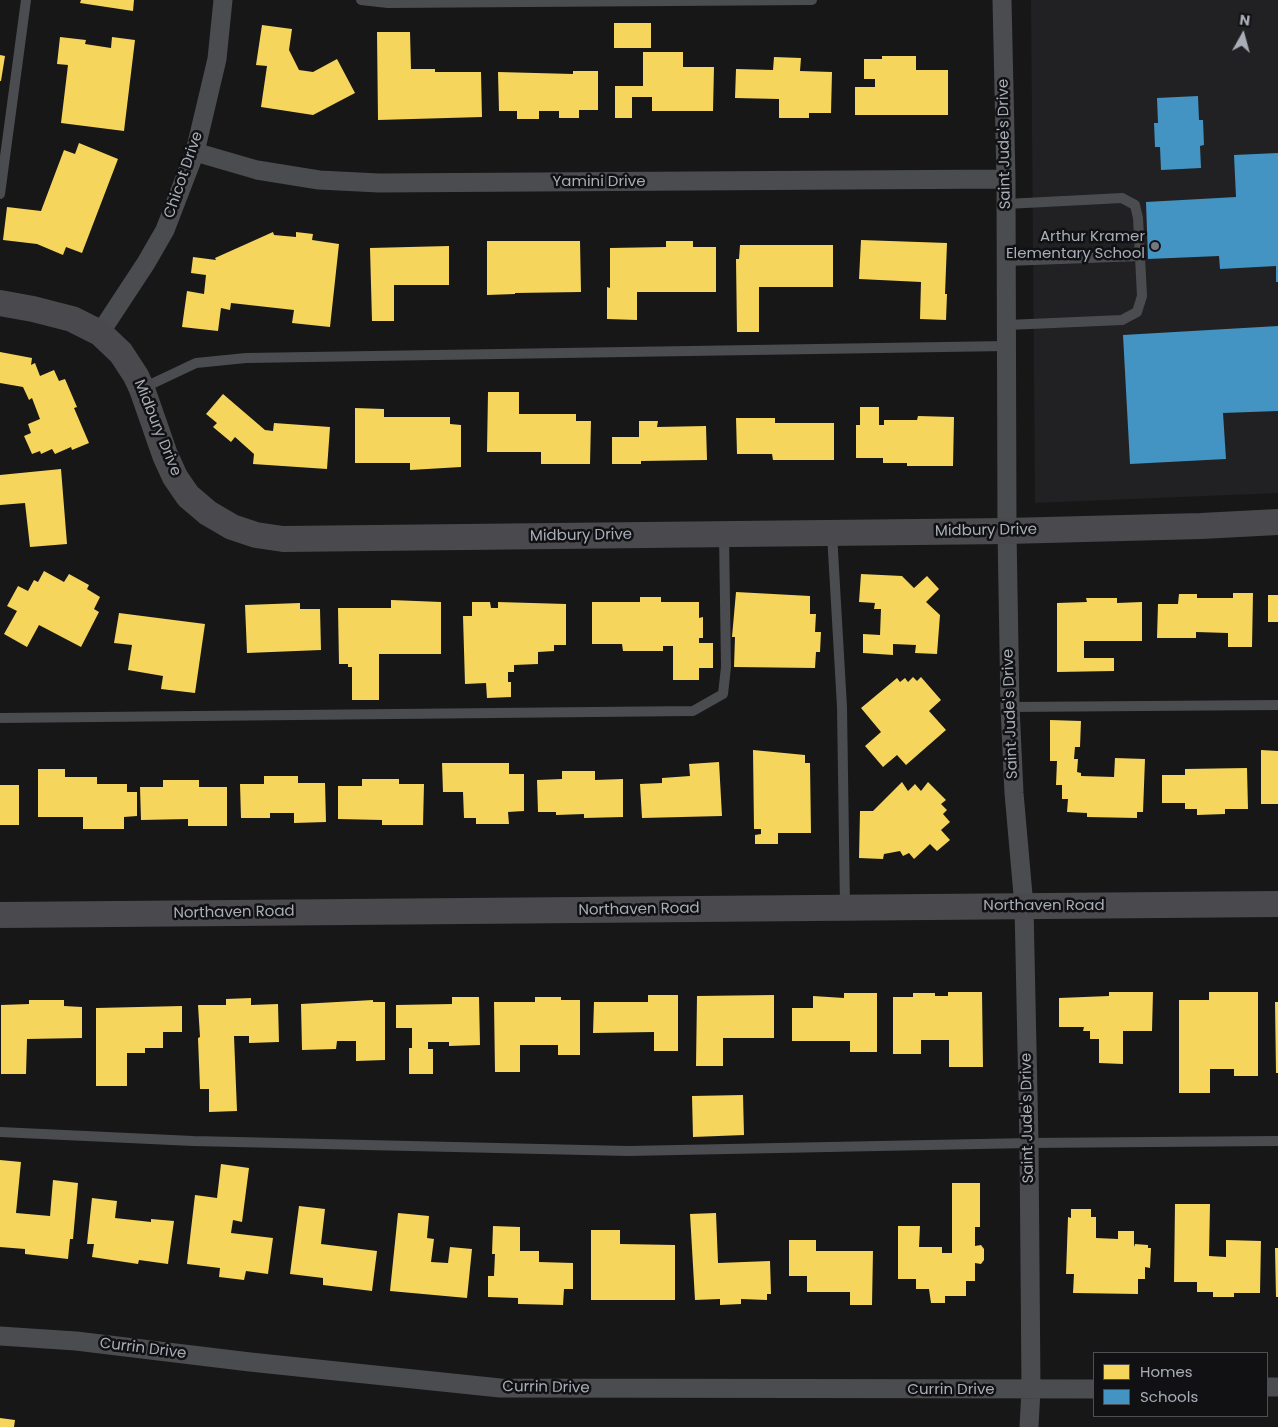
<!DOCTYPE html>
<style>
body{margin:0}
#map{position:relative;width:1278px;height:1427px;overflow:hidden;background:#171717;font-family:Poppins,sans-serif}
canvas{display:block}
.legend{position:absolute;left:1093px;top:1352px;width:175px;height:65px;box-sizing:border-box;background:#111113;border:1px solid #4d4f55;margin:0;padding:6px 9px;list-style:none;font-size:15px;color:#a8adb8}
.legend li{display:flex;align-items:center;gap:10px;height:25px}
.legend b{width:25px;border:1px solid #4d4f55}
.north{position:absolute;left:1218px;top:10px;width:50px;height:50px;-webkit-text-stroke:4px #111113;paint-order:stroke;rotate:7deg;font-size:14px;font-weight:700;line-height:20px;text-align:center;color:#a8adb8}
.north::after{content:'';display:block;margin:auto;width:18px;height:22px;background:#a8adb8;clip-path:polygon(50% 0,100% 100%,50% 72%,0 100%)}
</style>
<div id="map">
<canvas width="1278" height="1427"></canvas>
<ul class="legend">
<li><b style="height:14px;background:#f6d55c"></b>Homes</li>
<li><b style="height:14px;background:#4393c3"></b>Schools</li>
</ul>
<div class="north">N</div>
</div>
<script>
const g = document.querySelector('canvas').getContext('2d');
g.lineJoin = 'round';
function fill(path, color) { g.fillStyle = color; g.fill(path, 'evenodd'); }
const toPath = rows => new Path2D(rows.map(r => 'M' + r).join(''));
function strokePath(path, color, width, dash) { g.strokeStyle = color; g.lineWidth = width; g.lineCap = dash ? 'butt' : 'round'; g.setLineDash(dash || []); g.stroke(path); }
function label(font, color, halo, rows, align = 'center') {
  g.font = font + ' Poppins,sans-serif'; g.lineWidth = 5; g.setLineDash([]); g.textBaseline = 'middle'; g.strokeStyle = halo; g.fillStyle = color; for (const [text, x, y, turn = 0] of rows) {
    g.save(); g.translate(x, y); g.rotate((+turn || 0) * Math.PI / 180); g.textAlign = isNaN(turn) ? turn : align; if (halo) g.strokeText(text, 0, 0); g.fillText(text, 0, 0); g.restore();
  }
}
fill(toPath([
 [1031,0,1278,0,1278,493,1035,503]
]), '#212123');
fill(toPath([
 [81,0,134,0,133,11,80,3],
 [614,23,651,23,651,48,614,48],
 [262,25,292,29,289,50,299,70,313,72,337,59,355,93,313,115,261,107,267,66,256,65],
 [377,32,410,32,411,69,435,69,435,72,481,72,482,117,378,120],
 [60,37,86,40,85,44,111,48,112,37,135,40,124,131,61,123,68,65,57,64],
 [643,52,683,52,683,67,714,67,713,111,652,111,652,97,632,97,632,118,615,118,615,86,643,86],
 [0,55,5,56,1,81,0,81],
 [882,56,916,56,916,70,948,70,948,115,855,115,855,87,875,87,875,79,864,79,864,59,882,59],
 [774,57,801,58,800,71,832,72,831,113,809,113,809,118,779,118,779,99,735,98,736,69,773,70],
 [573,71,598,71,598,110,579,110,579,118,559,118,559,111,539,111,539,119,517,119,517,111,499,111,498,72,573,74],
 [79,143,118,159,82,253,66,247,63,255,37,244,3,240,7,207,41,211,64,150,75,154],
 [273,232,274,235,296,237,296,232,313,234,312,240,339,244,330,327,292,323,294,310,231,303,230,310,221,308,218,331,182,327,187,291,204,294,206,275,191,273,193,257,216,260,215,258],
 [861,240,947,243,945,294,947,294,946,320,920,319,921,282,859,279],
 [487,241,580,241,581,292,515,293,515,294,487,295],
 [666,241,693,241,693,247,716,247,716,292,637,292,637,320,607,319,607,287,610,288,610,248,666,247],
 [740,245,833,245,833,287,759,287,759,332,737,332,736,259,739,259],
 [449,246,449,285,394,285,394,321,372,321,370,248],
 [0,352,32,358,31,365,35,363,40,376,54,370,59,381,65,379,77,407,74,408,89,443,72,450,71,447,55,454,52,449,41,454,40,451,32,454,24,436,31,433,28,424,40,419,32,398,29,400,23,387,0,383],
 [488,392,519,392,519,414,576,414,576,421,591,421,590,464,541,464,541,452,487,452],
 [223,394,265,430,273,431,274,423,330,427,327,469,253,464,254,454,235,437,231,442,213,427,217,423,206,414],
 [860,407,879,407,879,425,884,425,884,420,917,420,918,416,954,417,953,466,907,466,907,463,883,463,883,458,856,458,856,425,860,425],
 [355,408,384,409,384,417,450,417,450,424,461,425,461,467,410,470,410,463,355,463],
 [736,418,775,418,775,423,834,423,834,460,773,460,772,454,737,454],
 [639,421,658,421,657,427,706,426,707,460,641,461,641,464,612,464,612,437,639,437],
 [61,469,67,544,30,547,25,503,0,505,0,475],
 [44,571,64,582,69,574,89,585,87,589,100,597,94,609,99,612,81,647,39,625,27,647,4,634,17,611,7,606,18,586,28,591,34,580,38,582],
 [861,574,902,576,914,588,927,576,939,589,926,602,940,615,937,654,915,653,916,645,893,644,893,655,863,653,863,634,880,635,881,609,874,609,875,603,859,602],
 [736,592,810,596,810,614,816,614,815,632,821,632,820,652,816,652,815,668,734,667,735,637,732,637],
 [1233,593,1253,593,1252,647,1228,647,1228,633,1196,632,1196,638,1157,638,1158,604,1178,604,1179,594,1197,594,1197,598,1233,598],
 [1268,595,1278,595,1278,622,1268,622],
 [640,597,661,597,661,602,699,602,699,618,703,617,703,638,699,638,699,643,713,643,713,668,699,668,699,680,673,680,673,646,663,646,663,651,623,651,622,644,592,644,592,602,640,602],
 [1086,598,1117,598,1117,603,1142,602,1142,641,1084,641,1084,658,1114,658,1114,671,1057,672,1057,603,1087,602],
 [391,600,441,602,441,654,379,654,379,700,352,700,352,667,348,667,348,664,339,664,338,608,391,608],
 [472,602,490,602,491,608,498,608,498,602,566,604,566,645,554,645,554,651,538,652,538,664,514,665,514,672,508,672,508,682,511,682,511,697,487,698,486,683,465,684,463,616,472,616],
 [300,603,300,609,320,609,321,650,247,653,245,605],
 [119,613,205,624,195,693,161,689,163,676,128,670,132,645,114,643],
 [913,677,917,681,921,677,941,700,929,711,946,730,906,765,897,755,883,767,865,746,881,732,861,708,897,678,900,682,905,678,908,682],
 [1050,720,1081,721,1080,747,1075,747,1074,759,1078,759,1077,772,1081,773,1081,776,1114,777,1115,758,1145,759,1143,812,1137,812,1137,818,1087,817,1087,813,1067,812,1068,799,1062,799,1062,785,1056,785,1057,761,1050,761],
 [753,750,805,755,805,763,810,763,811,833,778,833,778,844,755,844,755,835,761,834,761,829,754,829],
 [1261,750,1278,751,1278,804,1261,804],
 [719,762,722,816,642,818,640,784,662,783,662,778,690,776,689,764],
 [442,763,509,763,509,774,524,774,524,811,508,812,509,824,476,824,476,818,464,818,463,792,443,792],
 [1247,768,1248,809,1225,809,1225,814,1197,815,1197,809,1185,809,1185,803,1162,803,1162,775,1185,775,1185,769],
 [38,769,65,769,65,777,97,777,97,784,127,784,127,792,137,792,137,816,124,817,124,829,83,829,83,817,38,817],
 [562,771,595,771,595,780,623,779,623,817,584,818,584,814,556,815,556,812,538,812,537,780,562,779],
 [264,776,298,776,298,783,325,783,326,822,294,823,294,813,270,813,270,818,241,818,240,784,264,784],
 [362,779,399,779,399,784,424,784,423,825,382,825,382,820,338,819,338,786,362,786],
 [163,780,199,780,199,787,227,787,227,826,188,826,188,819,141,820,140,787,163,787],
 [902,782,908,791,915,784,921,791,928,782,946,800,941,804,947,810,943,814,950,822,941,830,950,840,937,851,930,844,914,859,909,853,903,856,900,851,884,854,883,859,859,858,860,811,873,811],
 [0,785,19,785,19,825,0,825],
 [948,992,982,992,983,1067,949,1067,949,1040,921,1040,921,1054,893,1054,893,997,913,997,913,993,935,993,935,996,948,996],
 [1109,992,1153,992,1152,1031,1123,1031,1123,1064,1099,1063,1099,1039,1090,1039,1090,1031,1083,1031,1084,1027,1059,1027,1059,998,1109,996],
 [1209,992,1258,992,1258,1076,1234,1076,1234,1069,1210,1069,1210,1093,1179,1093,1179,1000,1209,1000],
 [844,993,877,993,877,1052,850,1052,850,1041,792,1041,792,1008,813,1008,813,996,844,998],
 [648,995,678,995,678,1051,654,1051,654,1032,593,1033,594,1002,648,1002],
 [774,995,774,1038,723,1038,723,1066,696,1066,697,996],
 [452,997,479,997,480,1045,449,1046,449,1042,428,1042,428,1049,433,1049,433,1074,409,1074,409,1048,412,1048,412,1028,396,1028,396,1005,452,1004],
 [535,997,561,997,561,1000,580,1000,580,1055,558,1055,558,1045,520,1045,520,1072,495,1072,494,1002,535,1002],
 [251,998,251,1005,278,1004,279,1042,249,1043,249,1036,234,1036,237,1111,209,1112,209,1089,200,1089,198,1038,200,1037,198,1005,226,1005,226,999],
 [29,1000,64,1000,64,1006,82,1007,82,1038,27,1039,26,1074,1,1074,1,1005,29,1004],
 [373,1000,373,1002,385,1002,385,1060,356,1061,356,1041,337,1041,336,1049,302,1050,301,1004],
 [1275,1002,1278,1002,1278,1073,1276,1073],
 [182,1006,182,1032,163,1032,163,1048,145,1048,145,1053,127,1053,127,1086,96,1086,96,1008],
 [743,1095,744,1135,693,1137,692,1096],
 [0,1160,21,1162,16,1213,50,1216,53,1180,78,1183,73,1239,70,1239,68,1259,25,1254,25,1249,0,1247],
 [221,1164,249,1168,242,1222,233,1220,231,1233,273,1238,268,1274,246,1271,244,1280,219,1277,220,1268,187,1264,195,1195,217,1198],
 [952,1183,980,1183,980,1227,975,1227,975,1246,981,1245,984,1249,984,1260,981,1264,975,1263,975,1281,966,1281,966,1296,945,1296,945,1303,931,1303,929,1289,916,1289,916,1279,898,1279,898,1226,920,1226,919,1247,942,1247,942,1253,952,1253],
 [92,1198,117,1201,115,1218,151,1222,151,1219,174,1221,168,1264,139,1260,138,1264,92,1257,94,1244,87,1244],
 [1175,1204,1210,1204,1209,1256,1226,1257,1226,1240,1261,1241,1260,1293,1234,1293,1234,1297,1213,1297,1213,1292,1197,1292,1197,1282,1174,1282],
 [299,1206,325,1209,321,1244,377,1251,372,1291,323,1285,323,1278,290,1274],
 [1071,1209,1091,1209,1091,1217,1096,1217,1096,1238,1118,1239,1118,1231,1134,1231,1134,1247,1135,1244,1148,1245,1148,1248,1151,1248,1150,1268,1145,1267,1145,1279,1138,1279,1138,1294,1073,1293,1074,1274,1066,1274,1068,1217,1071,1218],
 [398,1213,429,1216,427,1238,434,1239,431,1262,448,1263,450,1247,472,1249,467,1298,390,1291],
 [716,1213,718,1263,770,1261,771,1294,767,1294,767,1300,741,1299,741,1304,720,1305,720,1299,695,1300,690,1214],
 [493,1226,520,1227,520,1251,539,1251,539,1262,573,1263,573,1289,564,1289,563,1305,518,1304,518,1298,488,1297,488,1276,494,1276,495,1254,492,1254],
 [591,1230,620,1230,620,1244,675,1245,675,1300,591,1300],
 [789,1240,816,1240,816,1251,873,1251,872,1305,850,1305,850,1292,807,1292,807,1276,789,1276],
 [1275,1248,1278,1248,1278,1297,1276,1297],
 [0,1418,15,1420,14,1427,0,1427]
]), '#f6d55c');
fill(toPath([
 [1198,96,1199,120,1203,120,1204,145,1200,146,1201,168,1161,170,1160,147,1155,147,1154,123,1158,123,1157,98],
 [1278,153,1278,282,1276,282,1276,266,1220,269,1219,256,1148,259,1146,202,1236,197,1234,155],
 [1278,326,1278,411,1223,413,1226,459,1130,464,1123,335]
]), '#4393c3');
strokePath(toPath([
 [361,0,388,3,812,0],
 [0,194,26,0],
 [1006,204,1122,198,1135,205,1138,218,1142,296,1137,312,1122,320,1007,325],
 [1007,261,1140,256],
 [143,388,196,363,246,358,1007,346],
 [832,534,842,707,845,907],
 [1010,707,1278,705],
 [0,718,693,711,723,694,726,667,724,535],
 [0,1132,193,1141,628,1151,1029,1143,1278,1141]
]), '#4b4c50', 10);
strokePath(toPath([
 [1002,0,1006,179,1007,531,1010,707,1014,793,1024,906,1029,1143,1031,1390,1029,1427],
 [195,152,257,170,319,180,379,183,1006,179],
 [100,333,146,263,165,230,195,152,217,59,223,0],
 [0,1336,76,1341,250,1362,500,1388,1094,1389],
 [1267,1387,1278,1387]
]), '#4b4c50', 19);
strokePath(toPath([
 [0,303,33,309,72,319,100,333,121,353,136,376,142,389,165,455,175,477,188,496,208,513,232,527,256,535,283,539,1007,531,1201,526,1278,522],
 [0,915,1278,904]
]), '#4a4a4e', 26);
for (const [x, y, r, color] of [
 [1155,246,5,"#757880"]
]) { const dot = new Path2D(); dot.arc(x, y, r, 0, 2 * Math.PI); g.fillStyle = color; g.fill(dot); strokePath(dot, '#111113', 2); }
label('15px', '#a8adb8', '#111113', [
 ["Saint Jude's Drive",1005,144,-91],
 ["Chicot Drive",184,175,-71],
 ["Yamini Drive",599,182],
 ["Midbury Drive",157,428,68],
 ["Midbury Drive",986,531,-1],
 ["Midbury Drive",581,536,-1],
 ["Saint Jude's Drive",1011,714,-92],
 ["Northaven Road",1044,906],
 ["Northaven Road",639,910,-1],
 ["Northaven Road",234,913,-1],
 ["Saint Jude's Drive",1028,1118,-91],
 ["Currin Drive",143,1349,7],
 ["Currin Drive",546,1388,1],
 ["Currin Drive",951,1390]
]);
label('15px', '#a8adb8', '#111113', [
 ["Arthur Kramer",1145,237],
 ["Elementary School",1145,254]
], 'right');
</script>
